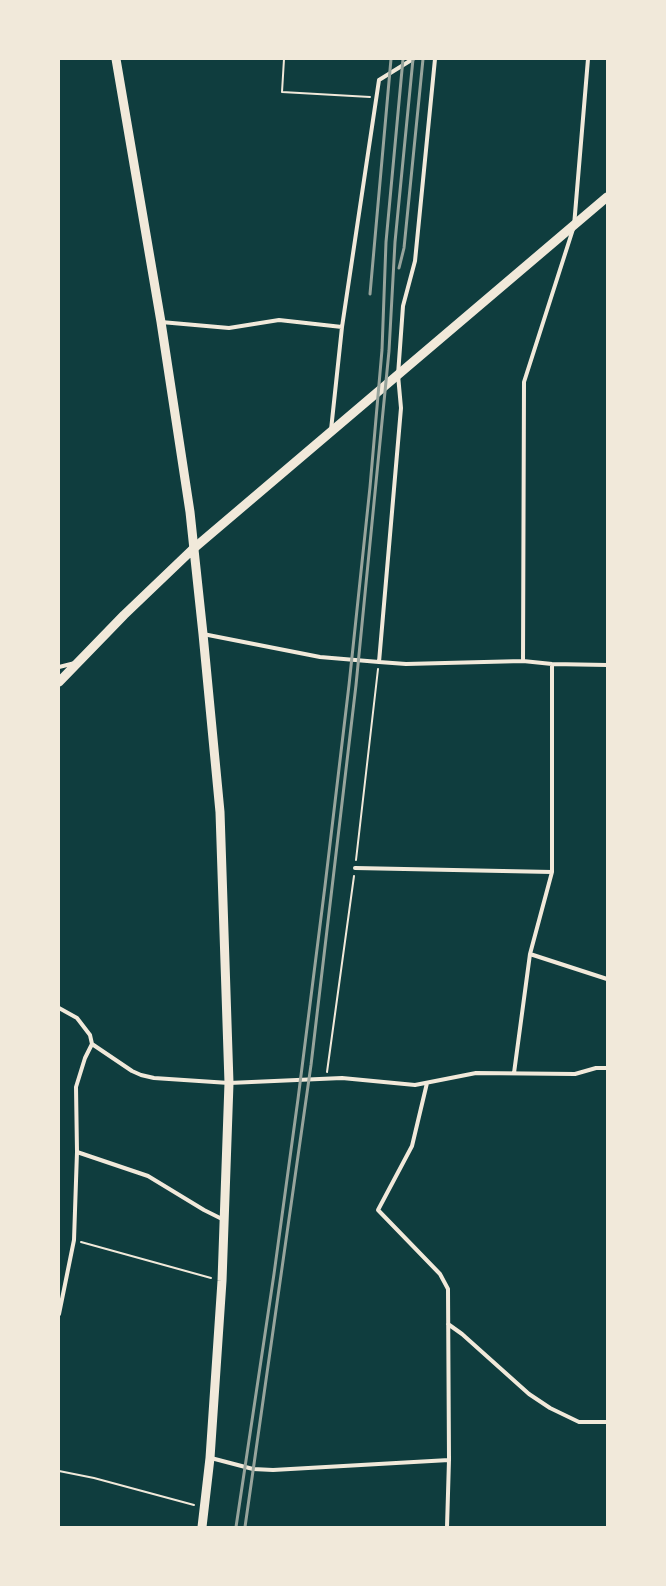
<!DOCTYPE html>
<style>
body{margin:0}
#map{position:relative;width:666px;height:1586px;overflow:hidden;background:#0f3d3e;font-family:Barlow,sans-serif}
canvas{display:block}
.frame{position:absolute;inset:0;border:60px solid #f1e9da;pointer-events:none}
</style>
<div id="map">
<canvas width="666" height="1586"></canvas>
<div class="frame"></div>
</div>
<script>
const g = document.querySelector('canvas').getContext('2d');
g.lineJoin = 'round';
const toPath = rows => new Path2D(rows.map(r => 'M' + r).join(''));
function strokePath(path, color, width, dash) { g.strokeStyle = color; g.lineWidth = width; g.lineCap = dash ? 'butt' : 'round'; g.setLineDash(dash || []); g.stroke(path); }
strokePath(toPath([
 [284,59,282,92,370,97],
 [356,860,378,669],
 [327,1072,354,876],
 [81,1242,211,1278],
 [59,1471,94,1478,194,1505]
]), '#f1e9da', 2);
strokePath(toPath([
 [161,322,229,328,279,320,342,327,331,430],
 [342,327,379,80,413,59],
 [203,634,320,657,379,662,406,664,523,661,552,664,607,665],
 [523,661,524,382,574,226,588,59],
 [379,662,401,408,398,375,403,306,415,261,435,59],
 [59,667,75,663],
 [355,868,552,872,530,954,607,979],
 [552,872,552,664],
 [59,1008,77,1018,90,1035,92,1044,85,1058,76,1087,77,1152,74,1240,59,1314],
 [92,1044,132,1071,141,1075,154,1078,229,1083,342,1078,415,1085,476,1073,575,1074,596,1068,607,1068],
 [514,1073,530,954],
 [427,1083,412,1146,378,1210,440,1274,448,1289,449,1460,447,1527],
 [77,1152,148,1176,204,1210,224,1220],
 [448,1324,462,1334,529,1394,550,1408,579,1422,607,1422],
 [211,1458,253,1469,273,1470,449,1460]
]), '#f1e9da', 4);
strokePath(toPath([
 [193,549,607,197]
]), '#f1e9da', 9);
strokePath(toPath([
 [116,59,161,322,190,512,203,634,220,812,229,1083,222,1281,210,1458,202,1527],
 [59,682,124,615,193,549]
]), '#f1e9da', 9);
strokePath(toPath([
 [399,268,404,248,423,59],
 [370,294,391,59],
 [236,1527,274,1274,298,1099,325,886,349,685,370,487,382,350,386,242,403,59],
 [245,1527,311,1065,356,685,389,351,395,242,413,59]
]), '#97a49c', 3);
</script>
